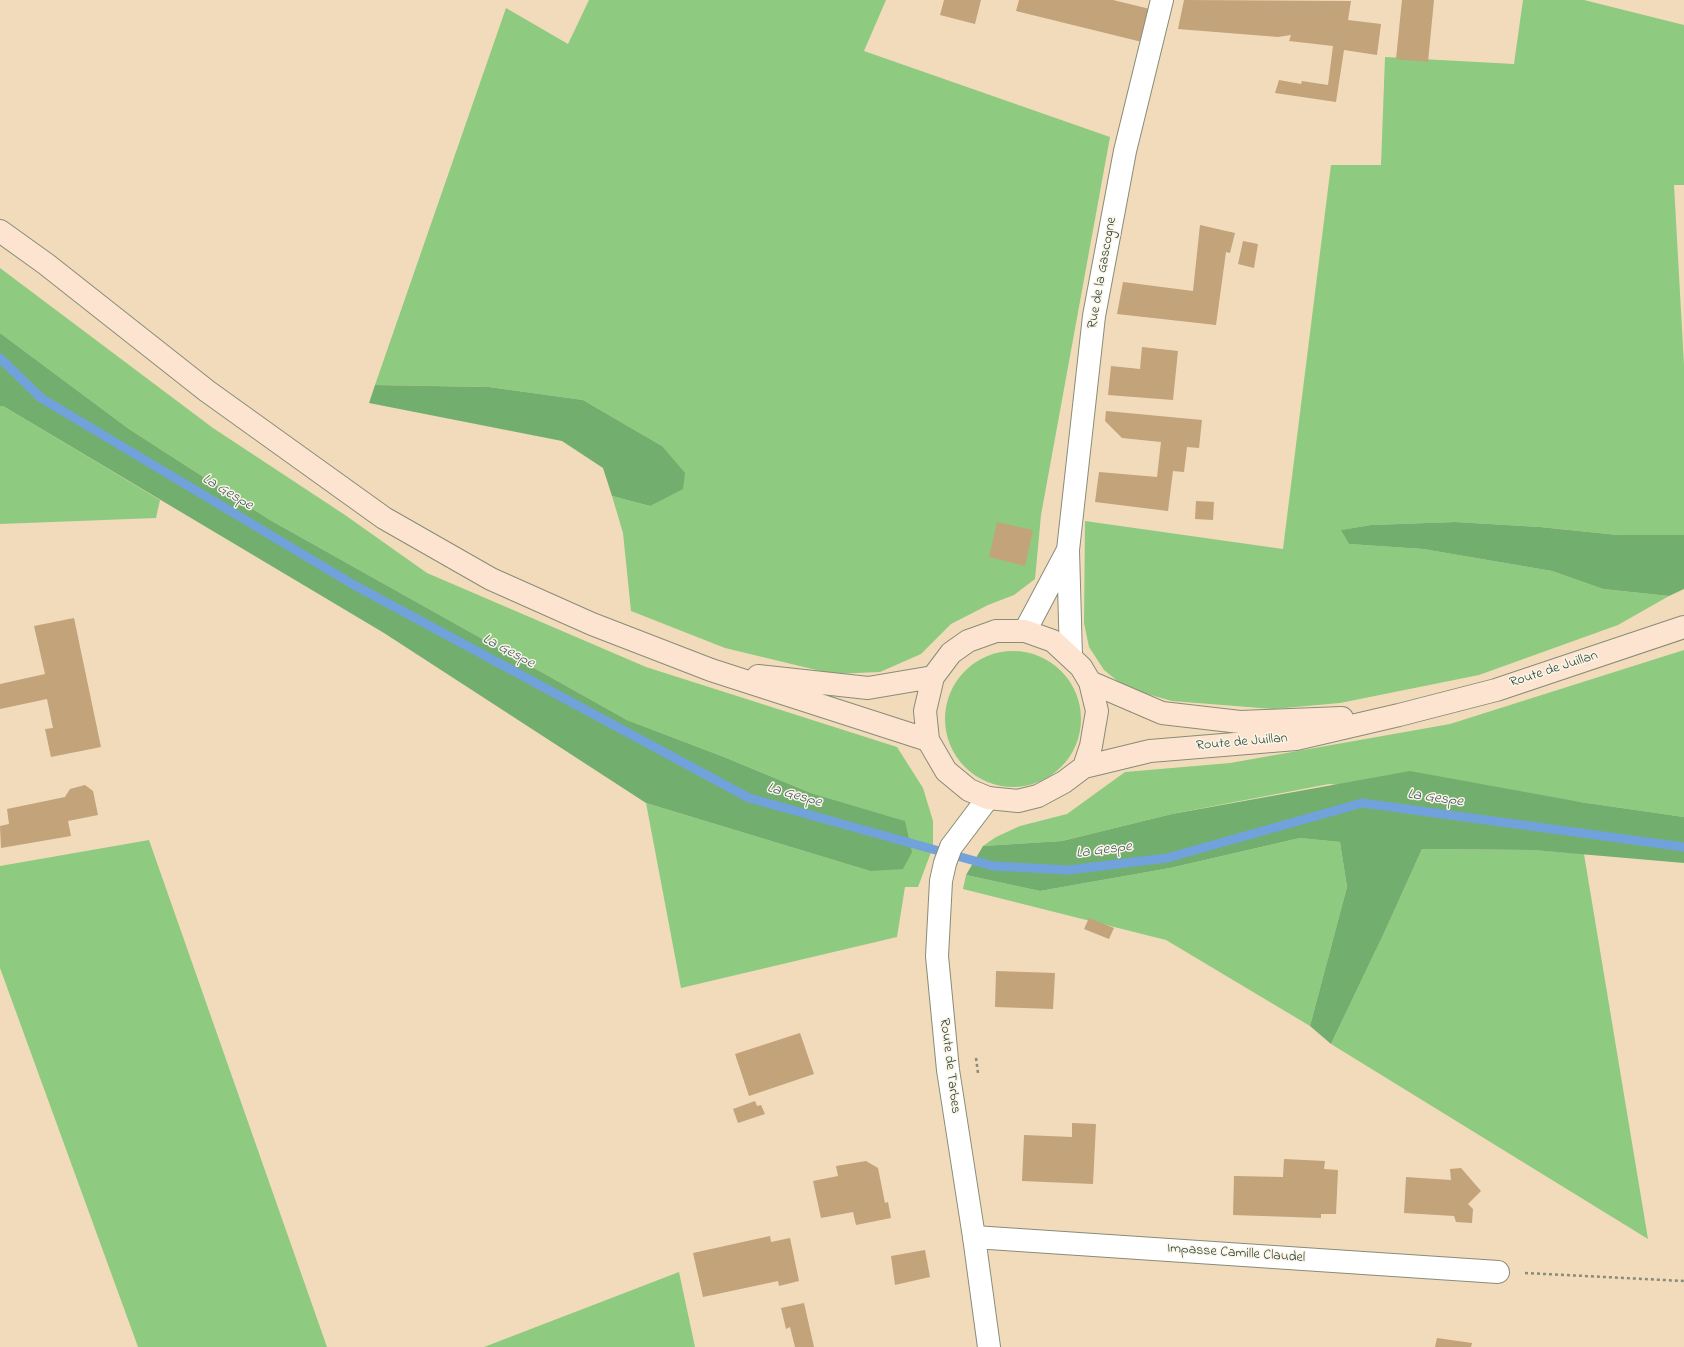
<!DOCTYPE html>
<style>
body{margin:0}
canvas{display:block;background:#f1dbbb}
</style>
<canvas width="1684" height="1347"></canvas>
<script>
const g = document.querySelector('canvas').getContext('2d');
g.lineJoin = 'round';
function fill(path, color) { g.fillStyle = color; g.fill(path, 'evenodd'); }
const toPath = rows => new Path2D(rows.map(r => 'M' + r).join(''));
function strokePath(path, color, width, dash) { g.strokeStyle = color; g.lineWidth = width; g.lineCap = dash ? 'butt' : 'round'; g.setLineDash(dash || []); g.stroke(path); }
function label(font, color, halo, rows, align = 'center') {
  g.font = font + ' "Indie Flower",sans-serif'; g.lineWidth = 3; g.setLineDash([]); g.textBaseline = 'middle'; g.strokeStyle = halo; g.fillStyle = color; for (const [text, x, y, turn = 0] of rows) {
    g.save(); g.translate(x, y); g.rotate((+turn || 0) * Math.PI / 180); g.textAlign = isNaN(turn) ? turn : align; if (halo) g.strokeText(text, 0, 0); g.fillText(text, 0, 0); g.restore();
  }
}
fill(toPath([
 [589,0,886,0,864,51,1110,137,1041,515,1035,579,1014,595,988,605,951,624,921,654,880,672,833,674,725,648,631,611,623,533,612,496,650,506,662,446,583,400,489,387,375,385,506,8,568,44],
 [1523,0,1584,0,1684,25,1684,185,1674,185,1684,365,1684,535,1618,535,1540,527,1455,522,1371,525,1342,530,1349,544,1423,549,1552,571,1603,589,1669,596,1618,625,1479,675,1340,703,1273,709,1172,701,1126,688,1104,670,1089,647,1084,623,1085,521,1283,549,1331,165,1381,165,1385,57,1514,64],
 [0,268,213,428,345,515,427,573,646,667,897,747,923,788,933,821,933,847,918,887,905,887,897,937,681,988,646,803,870,871,904,821,811,793,724,757,627,720,270,520,129,429,0,333],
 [0,406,3,406,160,500,156,518,0,524],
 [1684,650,1684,817,1580,802,1329,784,1172,814,1062,841,983,846,996,837,1020,826,1067,814,1125,772,1230,763,1450,724],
 '945 719a68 68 0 1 1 136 0a68 68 0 1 1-136 0Z',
 [1300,838,1340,842,1347,887,1310,1026,1166,940,963,889,966,875,1040,891,1170,868],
 [149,840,327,1347,138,1347,0,968,0,866],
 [1422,849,1533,850,1584,854,1648,1239,1331,1044,1385,931],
 [679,1272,695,1347,484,1347]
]), '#8ecb80');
fill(toPath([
 [0,333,129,429,270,520,627,720,724,757,811,793,905,821,912,852,903,869,870,871,646,803,384,633,3,406,0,406],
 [375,385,489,387,583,400,662,446,685,473,683,489,650,506,612,496,603,468,562,441,369,403],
 [1455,522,1540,527,1618,535,1684,535,1684,589,1669,596,1603,589,1552,571,1423,549,1349,544,1341,530,1371,525],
 [1410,771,1580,802,1684,817,1684,863,1533,850,1422,849,1385,931,1331,1044,1310,1026,1347,887,1340,842,1300,838,1170,868,1040,891,966,875,983,846,1062,841,1172,814]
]), '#72af6e');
strokePath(toPath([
 [0,358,41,398,354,585,749,798,993,866,1068,870,1167,858,1362,803,1684,847]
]), '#71a2dc', 9);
fill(toPath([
 [944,0,981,0,975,24,940,15],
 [1019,0,1113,0,1150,9,1142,42,1016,11],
 [1184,0,1351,1,1348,20,1381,24,1377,55,1344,50,1336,102,1275,93,1279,80,1301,84,1302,81,1328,85,1333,46,1289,41,1291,35,1278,37,1178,29],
 [1402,0,1434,0,1428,62,1396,59],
 [1200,225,1235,233,1230,253,1226,252,1216,325,1117,314,1123,282,1193,291],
 [1243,241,1258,244,1254,268,1238,264],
 [1142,347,1178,351,1173,400,1108,395,1111,366,1140,369],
 [1106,411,1202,420,1199,448,1187,447,1184,472,1173,471,1168,511,1095,502,1099,472,1157,477,1161,442,1122,438,1105,421],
 [1196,501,1214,502,1213,520,1195,519],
 [997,522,1033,530,1025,566,989,557],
 [74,618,101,747,51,757,45,729,53,728,47,699,0,709,0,684,45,674,34,626],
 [85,785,93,791,98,815,68,821,71,836,1,848,0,826,9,824,7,809,65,797,70,789],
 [1089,918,1114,928,1109,939,1084,929],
 [996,971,1055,973,1053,1009,995,1007],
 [800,1033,814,1074,749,1096,735,1054],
 [755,1101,757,1106,761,1105,765,1114,738,1123,733,1109],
 [1072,1123,1096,1124,1093,1184,1022,1181,1024,1135,1072,1137],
 [1284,1159,1325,1161,1324,1169,1338,1170,1336,1214,1321,1214,1321,1218,1233,1215,1234,1176,1283,1177],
 [866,1161,878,1168,885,1203,888,1202,891,1218,856,1225,853,1212,821,1218,813,1181,838,1176,836,1166],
 [1461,1168,1481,1191,1468,1204,1473,1209,1472,1223,1456,1222,1454,1216,1404,1213,1406,1177,1451,1180,1450,1169],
 [770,1236,771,1242,790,1238,799,1281,779,1286,778,1281,703,1297,693,1253],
 [925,1250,930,1277,895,1285,891,1256],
 [804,1303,814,1347,795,1347,790,1327,786,1329,781,1308],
 [1437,1338,1472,1343,1471,1347,1435,1347]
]), '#c2a37a');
const minor = toPath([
 [1068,550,1094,316,1125,151,1162,0],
 [1025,631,1068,550,1071,657],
 [974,1237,1498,1272]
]);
const tertiary = toPath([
 [988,798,951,847,945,863,941,881,937,956,948,1070,974,1237,989,1347]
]);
const secondary = toPath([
 [0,231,46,264,207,391,384,518,491,579,592,624,711,670,928,740],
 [996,631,1025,631,1053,641,1081,667,1090,682,1097,711,1091,746,1084,767,1064,782,1038,796,1018,801,988,798,969,790,946,771,928,740,925,711,933,677,951,653,968,641,996,631],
 [758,676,868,688,933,677],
 [1090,682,1162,713,1240,722,1342,718],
 [1084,767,1150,751,1296,739,1399,715,1496,690,1684,627]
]);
strokePath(minor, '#888c78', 24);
strokePath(tertiary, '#888c78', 24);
strokePath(secondary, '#888c78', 24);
strokePath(toPath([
 [976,1058,978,1073],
 [1525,1273,1684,1281]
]), '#888c78', 2.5, [3, 3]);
strokePath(minor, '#fff', 22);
strokePath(tertiary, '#fff', 22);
strokePath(secondary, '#fde4d1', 22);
label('14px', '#1f3d34', '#fcf5e5', [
 ["Rue de la Gascogne",1103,273,-80],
 ["Route de Juillan",1554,670,-18],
 ["Route de Juillan",1242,743,-5],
 ["Route de Tarbes",949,1066,83],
 ["Impasse Camille Claudel",1236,1254,4]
]);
label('italic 15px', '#385b66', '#fcf5e5', [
 ["La Gespe",227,493,31],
 ["La Gespe",508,652,28],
 ["La Gespe",794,796,16],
 ["La Gespe",1435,799,8],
 ["La Gespe",1104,851,-7]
]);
</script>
